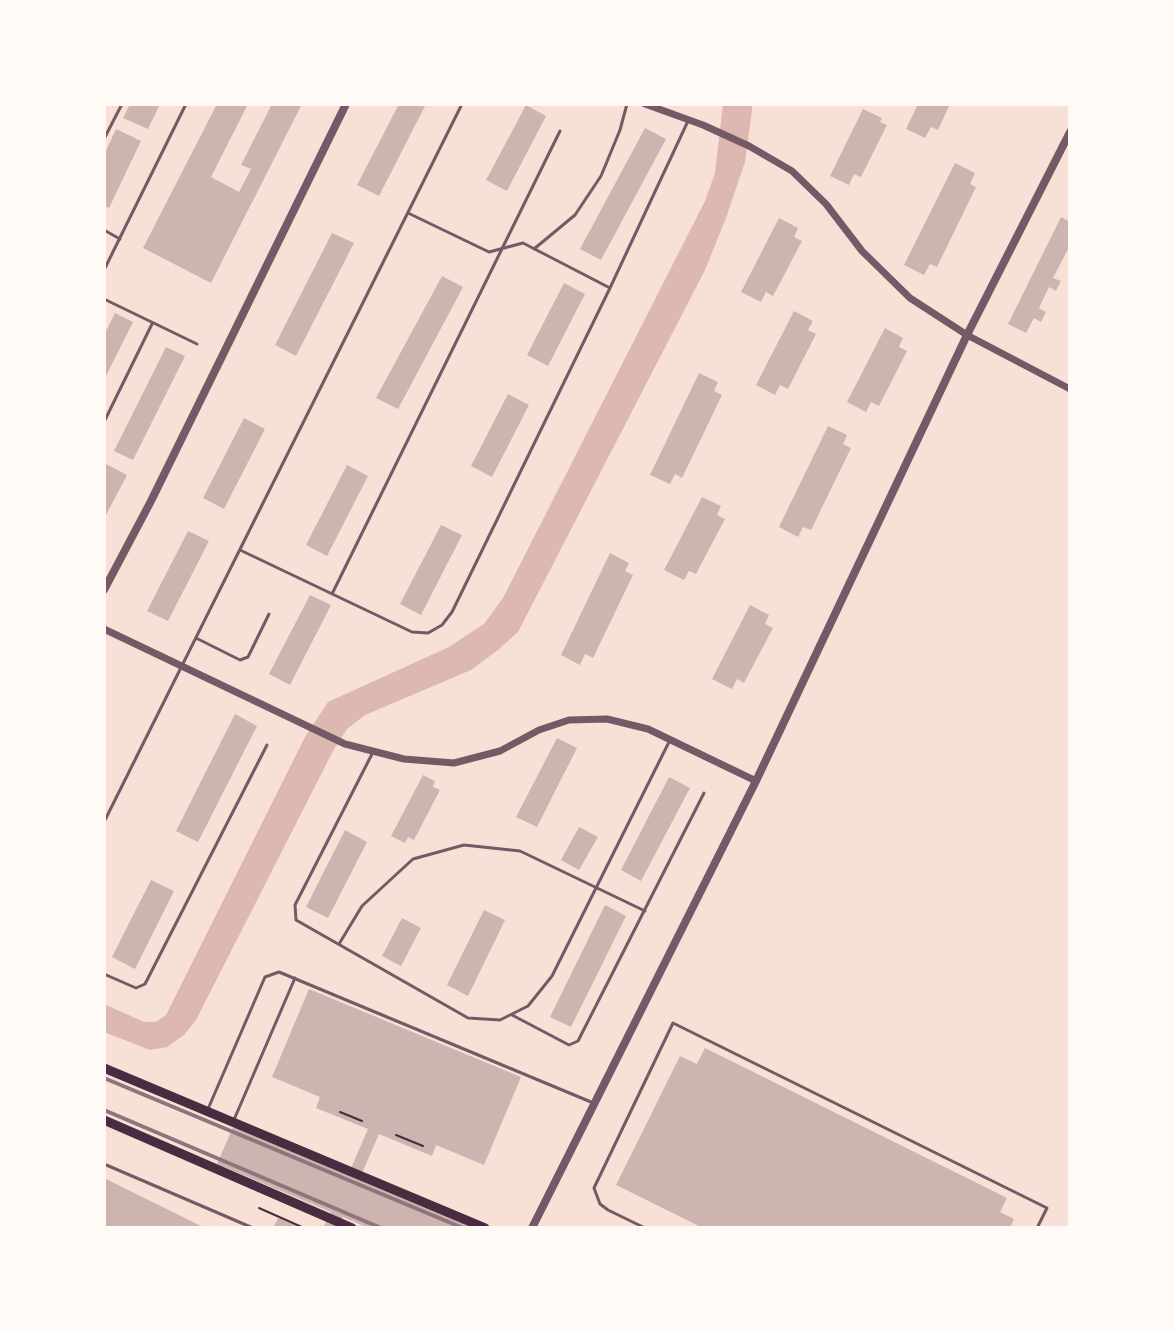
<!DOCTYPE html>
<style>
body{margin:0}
#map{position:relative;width:1174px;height:1332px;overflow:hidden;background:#f7e1d7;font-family:"Crimson Pro",serif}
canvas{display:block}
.frame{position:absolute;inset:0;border:106px solid #fffaf5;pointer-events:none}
</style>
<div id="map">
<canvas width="1174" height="1332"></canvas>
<div class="frame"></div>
</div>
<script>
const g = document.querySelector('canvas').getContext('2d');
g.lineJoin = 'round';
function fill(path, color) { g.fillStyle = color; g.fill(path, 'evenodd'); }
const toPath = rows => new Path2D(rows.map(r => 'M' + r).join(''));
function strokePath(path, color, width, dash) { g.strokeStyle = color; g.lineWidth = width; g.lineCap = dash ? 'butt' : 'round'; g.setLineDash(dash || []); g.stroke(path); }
fill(toPath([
 [723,104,752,104,752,110,745,162,726,218,705,270,518,632,498,650,471,670,365,715,347,729,333,751,196,1020,184,1035,167,1047,150,1050,104,1032,104,1004,144,1022,156,1022,166,1015,305,737,328,702,449,647,484,624,503,598,705,201,715,173]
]), '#dcb8b0');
fill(toPath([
 [130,104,160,104,148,129,123,118],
 [217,104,248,104,211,177,239,192,251,169,241,165,272,104,302,104,211,283,143,248],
 [399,104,426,104,379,196,357,185],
 [918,104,950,104,938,130,931,127,925,138,906,129],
 [526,105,546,116,507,191,486,180],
 [863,109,882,118,880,122,887,125,861,177,854,174,849,185,830,176],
 [645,128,666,139,601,260,580,249],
 [116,129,141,141,109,208,104,205,104,155],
 [955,163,975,173,970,184,976,187,937,267,930,264,924,275,904,265],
 [1061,217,1070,222,1070,245,1053,278,1061,281,1056,291,1049,287,1039,308,1046,312,1041,322,1034,318,1026,333,1008,324],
 [779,218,798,228,794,237,802,241,773,296,766,292,761,302,741,292],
 [332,233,354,243,296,356,275,345],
 [442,276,463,287,398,409,376,398],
 [564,283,585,294,548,366,527,355],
 [794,311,813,321,808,330,816,334,788,389,780,385,775,395,756,385],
 [115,313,133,322,104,380,104,335],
 [885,328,903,338,899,347,907,351,879,406,871,402,866,412,847,402],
 [166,347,185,356,133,460,114,451],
 [699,373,718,382,714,391,722,395,682,478,675,474,670,484,650,475],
 [508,394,529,405,492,477,471,466],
 [244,418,265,429,224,509,203,498],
 [828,426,847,435,843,444,851,448,811,530,803,527,798,537,779,527],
 [106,464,127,475,104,519,104,468],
 [347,465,368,476,327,556,306,545],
 [702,497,721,506,717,515,725,519,696,574,689,571,684,580,664,570],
 [441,525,462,535,421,615,400,604],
 [188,531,209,541,168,621,147,611],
 [610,553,629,563,625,571,633,575,593,658,585,654,580,665,561,655],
 [310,595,331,605,290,685,269,674],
 [750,605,769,615,765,624,773,628,744,683,737,679,732,689,712,679],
 [235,714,257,726,198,842,176,831],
 [557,738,577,748,537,827,516,817],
 [423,775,435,781,433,787,440,790,414,840,408,837,405,843,391,836],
 [669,777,690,788,641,881,621,870],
 [579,827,598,837,579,870,561,860],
 [345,830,367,842,328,918,306,907],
 [151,880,174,891,135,969,112,957],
 [605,905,626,916,571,1027,550,1017],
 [484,910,505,920,468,996,447,985],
 [402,918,421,928,401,966,382,956],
 [309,989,521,1077,484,1165,436,1145,432,1156,379,1134,359,1180,473,1228,368,1228,343,1217,338,1228,323,1228,331,1212,217,1164,233,1127,348,1175,368,1129,316,1108,320,1097,272,1077],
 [705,1048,1007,1198,1000,1212,1014,1219,1010,1228,703,1228,616,1185,680,1056,697,1064],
 [104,1178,205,1228,104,1228],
 [278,1218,301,1228,273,1228]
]), '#ccb4b1');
strokePath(toPath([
 [340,1112,362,1121],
 [396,1135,423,1146],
 [259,1208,304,1228],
 [282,1227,284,1228]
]), '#4a2c40', 2);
strokePath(toPath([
 [104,139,122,104],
 [408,213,489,252,523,243,610,288],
 [104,230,120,239],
 [534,249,575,215,601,176,620,130,627,104],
 [104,270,186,104],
 [104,299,197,344],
 [104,422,152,324],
 [240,550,412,632,428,633,442,625,452,612,610,288,688,121],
 [332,594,560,131],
 [196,638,240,660,248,657,269,614],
 [372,754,295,905,296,920,468,1018,500,1020,528,1006,552,976,670,740],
 [104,822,462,104],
 [339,944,362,906,413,859,464,845,520,851,645,911],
 [104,974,136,988,145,984,267,745],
 [512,1015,569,1045,578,1041,704,793],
 [208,1109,265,977,279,972,591,1102],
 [233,1122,295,978],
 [104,1164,253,1228],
 [645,1228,608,1210,600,1204,594,1188,673,1023,1047,1208,1037,1228]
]), '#755966', 3);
strokePath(toPath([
 [645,104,703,125,749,146,792,171,826,204,862,251,910,298,967,335,1070,389],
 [104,629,345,744,404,759,454,763,500,751,539,730,569,720,607,719,648,729,756,781]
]), '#755966', 7);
strokePath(toPath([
 [104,590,151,501,346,104],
 [532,1228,756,781,967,335,1070,132]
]), '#755966', 8);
strokePath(toPath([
 [104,1068,485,1228],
 [104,1120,352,1228]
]), '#4a2c40', 9);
strokePath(toPath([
 [104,1078,463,1228],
 [104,1110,381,1228]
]), '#8f747c', 4);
</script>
